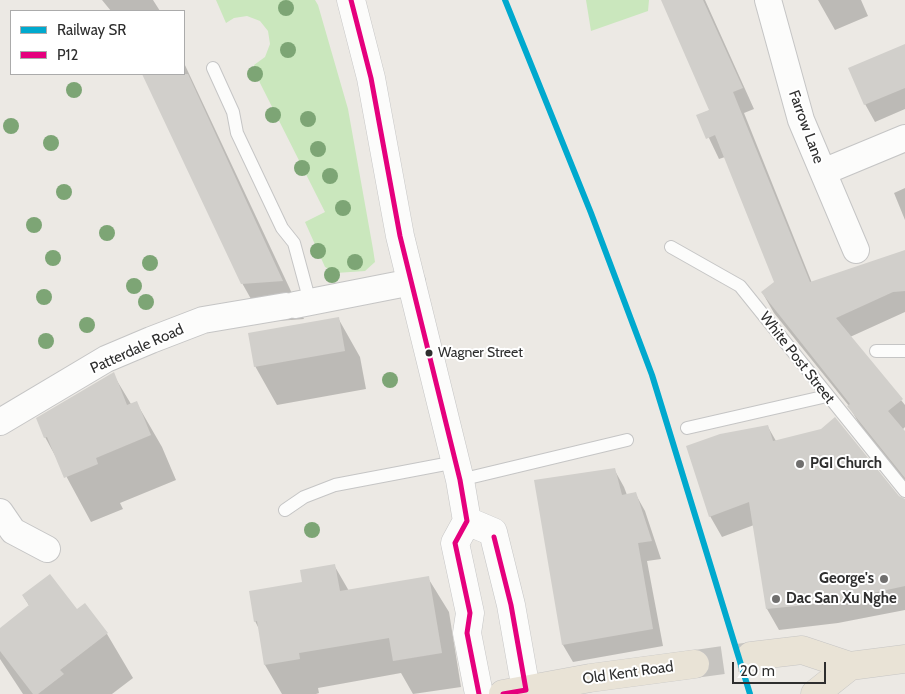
<!DOCTYPE html>
<style>
body{margin:0}
#map{position:relative;width:905px;height:694px;overflow:hidden;background:#ece9e4;font-family:Cabin,sans-serif}
canvas{display:block}
.legend{position:absolute;left:10px;top:10px;width:175px;height:65px;box-sizing:border-box;background:#fff;border:1px solid #ababab;margin:0;padding:6px 9px;list-style:none;font-size:15px;color:#2e2e2e}
.legend li{display:flex;align-items:center;gap:10px;height:25px}
.legend b{width:25px;border:1px solid #ababab}
.scale{position:absolute;left:732px;top:662px;width:94px;height:22px;box-sizing:border-box;border:2px solid #2e2e2e;border-top:0;padding-left:6px;font-size:15px;line-height:18px;white-space:nowrap;color:#2e2e2e;-webkit-text-stroke:4px #fff;paint-order:stroke}
</style>
<div id="map">
<canvas width="905" height="694"></canvas>
<ul class="legend">
<li><b style="height:6px;background:#00a9ce"></b>Railway SR</li>
<li><b style="height:6px;background:#e5007d"></b>P12</li>
</ul>
<div class="scale">20 m</div>
</div>
<script>
const g = document.querySelector('canvas').getContext('2d');
g.lineJoin = 'round';
function fill(path, color) { g.fillStyle = color; g.fill(path, 'evenodd'); }
const toPath = rows => new Path2D(rows.map(r => 'M' + r).join(''));
function strokePath(path, color, width, dash) { g.strokeStyle = color; g.lineWidth = width; g.lineCap = dash ? 'butt' : 'round'; g.setLineDash(dash || []); g.stroke(path); }
function label(font, color, halo, rows, align = 'center') {
  g.font = font + ' Cabin,sans-serif'; g.lineWidth = 4; g.setLineDash([]); g.textBaseline = 'middle'; g.strokeStyle = halo; g.fillStyle = color; for (const [text, x, y, turn = 0] of rows) {
    g.save(); g.translate(x, y); g.rotate((+turn || 0) * Math.PI / 180); g.textAlign = isNaN(turn) ? turn : align; if (halo) g.strokeText(text, 0, 0); g.fillText(text, 0, 0); g.restore();
  }
}
fill(toPath([
 [216,0,315,0,318,5,348,109,373,249,375,262,365,271,336,273,325,267,305,222,325,212,260,83,254,65,265,57,270,44,268,31,260,21,247,16,234,18,226,23],
 [586,0,649,0,648,11,591,31]
]), '#cae7bd');
fill(toPath([
 [102,0,153,0,160,11,111,11],
 [663,0,705,0,754,109,744,113,812,283,905,252,905,312,850,337,905,405,905,427,902,430,905,433,905,484,861,427,849,406,774,313,762,292,776,282,725,157,719,159,698,115,710,110],
 [818,0,861,0,868,16,835,30],
 [905,45,905,109,875,122,865,104],
 [184,63,304,319,264,322,242,283,143,74,184,74],
 [905,188,905,220,894,193],
 [338,318,360,357,366,389,277,405,255,366],
 [113,374,131,404,136,402,162,447,176,480,120,503,123,509,91,522,45,437],
 [768,427,776,441,905,500,905,610,838,623,779,630,767,609,754,525,722,537,710,516],
 [614,469,624,487,627,495,635,493,645,511,661,559,647,561,663,646,573,662,563,645],
 [334,565,349,591,428,578,449,612,461,687,413,694,401,673,318,688,319,693,316,694,282,694,265,665,259,629,255,621,304,583],
 [23,596,77,611,107,634,133,678,112,694,23,694,0,659,0,630,30,607]
]), '#0003');
fill(toPath([
 [661,0,703,0,743,88,733,92,810,282,905,250,905,291,893,292,836,318,903,399,888,411,905,431,905,478,847,406,850,404,761,292,774,282,715,135,706,139,696,115,709,110],
 [905,44,905,88,864,105,848,68],
 [142,74,188,74,283,281,241,284],
 [339,317,345,351,254,367,248,333],
 [114,372,127,405,137,401,151,435,96,458,98,464,64,478,47,437,44,438,36,418],
 [835,417,899,496,905,499,905,586,826,603,766,609,749,502,709,517,686,446,720,434,768,425,773,441,821,429],
 [615,468,622,495,636,492,652,541,638,543,653,629,562,645,534,480],
 [335,564,340,591,429,576,442,653,393,661,389,638,299,653,300,659,264,665,257,621,254,622,249,591,302,582,300,570],
 [50,574,77,609,85,603,108,633,60,670,64,674,38,694,33,694,0,651,0,628,29,605,22,595]
]), '#d1cfcb');
strokePath(toPath([
 [695,664,751,656]
]), '#c6c4c0', 28, [28, 14]);
const service = toPath([
 [213,68,233,112,237,133,282,228,294,243,310,302],
 [671,247,740,286,905,491],
 [876,351,905,351],
 [687,428,827,396],
 [460,480,627,440],
 [285,510,304,497,335,485,456,462]
]);
const minor = toPath([
 [768,0,801,120,856,250],
 [823,172,905,138],
 [295,305,412,282],
 [0,422,106,359,151,340,203,320,286,306],
 [0,512,13,531,47,549]
]);
const tertiary = toPath([
 [351,0,371,78,400,236,460,480,467,521,455,543,470,613,467,633,479,694],
 [467,521,493,532,511,605,526,690]
]);
const trunk = toPath([
 [751,656,802,650,850,666,905,659],
 [503,694,590,678,695,664],
 [815,694,850,666]
]);
strokePath(service, '#c5c5c5', 14);
strokePath(minor, '#c5c5c5', 28);
strokePath(tertiary, '#c5c5c5', 29);
strokePath(trunk, '#c6c5c4', 29);
strokePath(service, '#fcfcfb', 12);
strokePath(minor, '#fcfcfb', 26);
strokePath(tertiary, '#fcfcfb', 28);
strokePath(trunk, '#e9e3d6', 28);
strokePath(toPath([
 [351,0,371,78,400,236,460,480,467,521,455,543,470,613,467,633,479,694],
 [494,537,511,605,526,690,503,694]
]), '#e5007d', 5);
strokePath(toPath([
 [505,0,591,213,652,375,750,694]
]), '#00a9ce', 6);
g.fillStyle = '#7da575';
for (const [x, y] of [
 [286,8],
 [288,50],
 [255,74],
 [74,90],
 [273,115],
 [308,119],
 [11,126],
 [51,143],
 [318,149],
 [302,168],
 [330,176],
 [64,192],
 [343,208],
 [34,225],
 [107,233],
 [318,251],
 [53,258],
 [355,262],
 [150,263],
 [332,275],
 [134,286],
 [44,297],
 [146,302],
 [87,325],
 [46,341],
 [390,380],
 [312,530]
]) { g.beginPath(); g.arc(x, y, 8, 0, 2 * Math.PI); g.fill(); }
for (const [x, y, r, color] of [
 [429,353,4.5,"#2e2e2e"],
 [800,464,5,"#706f6e"],
 [884,579,5,"#706f6e"],
 [776,599,5,"#706f6e"]
]) { const dot = new Path2D(); dot.arc(x, y, r, 0, 2 * Math.PI); g.fillStyle = color; g.fill(dot); strokePath(dot, '#fff', 2); }
label('14px', '#2e2e2e', '#fff', [
 ["Wagner Street",438,353]
], 'left');
label('15px', '#2e2e2e', '#fff', [
 ["Farrow Lane",806,127,70],
 ["Patterdale Road",137,349,-24],
 ["White Post Street",797,358,52],
 ["Old Kent Road",628,673,-8]
]);
label('bold 15px', '#2e2e2e', '#fff', [
 ["PGI Church",810,464],
 ["George's",874,579,"right"],
 ["Dac San Xu Nghe",786,599]
], 'left');
</script>
